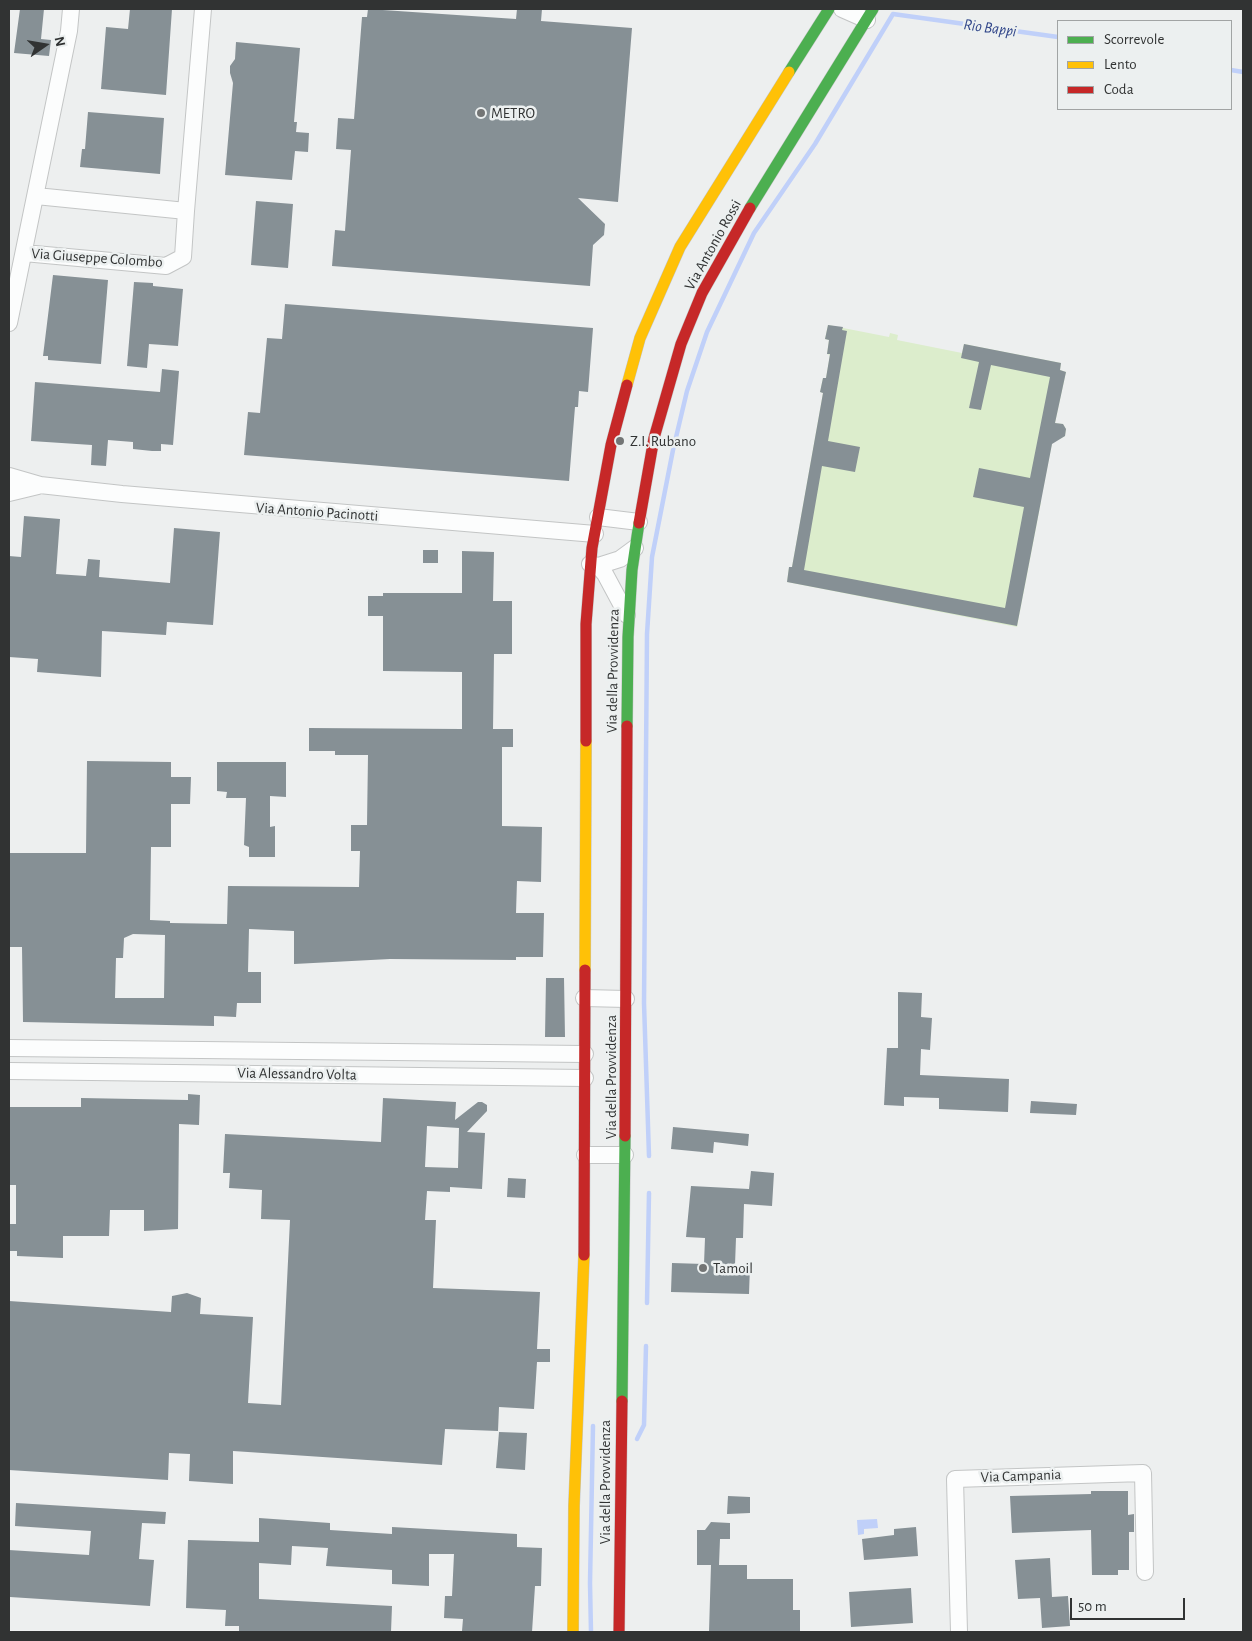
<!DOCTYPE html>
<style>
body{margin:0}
#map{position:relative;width:1252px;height:1641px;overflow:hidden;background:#edefef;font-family:"Alegreya Sans",sans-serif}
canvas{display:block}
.frame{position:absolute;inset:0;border:10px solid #313333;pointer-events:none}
.legend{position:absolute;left:1057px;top:20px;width:175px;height:90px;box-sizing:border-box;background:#ecf0f0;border:1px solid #a1a4a4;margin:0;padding:6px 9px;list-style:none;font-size:15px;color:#313333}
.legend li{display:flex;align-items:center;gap:10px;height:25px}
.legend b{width:25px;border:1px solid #a1a4a4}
.north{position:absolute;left:20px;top:20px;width:50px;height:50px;-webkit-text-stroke:4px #ecf0f0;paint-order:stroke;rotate:77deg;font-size:14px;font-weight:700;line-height:20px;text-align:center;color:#313333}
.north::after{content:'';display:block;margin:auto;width:18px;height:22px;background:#313333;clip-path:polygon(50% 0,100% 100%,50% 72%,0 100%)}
.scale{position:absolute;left:1070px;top:1598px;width:115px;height:22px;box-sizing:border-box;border:2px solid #313333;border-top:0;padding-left:6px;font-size:15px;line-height:18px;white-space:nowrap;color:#313333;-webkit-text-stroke:4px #ecf0f0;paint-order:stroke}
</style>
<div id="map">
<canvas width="1252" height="1641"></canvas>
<div class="frame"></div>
<ul class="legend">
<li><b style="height:6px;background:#4caf50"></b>Scorrevole</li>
<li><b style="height:6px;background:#ffc107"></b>Lento</li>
<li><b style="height:6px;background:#c62828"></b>Coda</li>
</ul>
<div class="north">N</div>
<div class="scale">50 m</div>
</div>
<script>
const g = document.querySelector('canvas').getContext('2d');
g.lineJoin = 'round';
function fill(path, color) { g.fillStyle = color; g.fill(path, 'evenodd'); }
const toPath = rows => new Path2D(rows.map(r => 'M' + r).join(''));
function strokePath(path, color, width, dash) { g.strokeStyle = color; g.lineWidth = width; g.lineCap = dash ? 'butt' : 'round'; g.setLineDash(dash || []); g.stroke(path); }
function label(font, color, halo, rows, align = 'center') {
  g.font = font + ' "Alegreya Sans",sans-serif'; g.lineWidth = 5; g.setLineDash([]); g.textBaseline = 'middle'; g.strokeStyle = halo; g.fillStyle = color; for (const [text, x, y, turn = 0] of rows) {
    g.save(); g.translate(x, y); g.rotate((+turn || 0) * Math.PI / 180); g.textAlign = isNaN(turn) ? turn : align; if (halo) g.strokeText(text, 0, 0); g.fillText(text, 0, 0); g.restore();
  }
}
fill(toPath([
 [828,325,889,337,890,333,898,335,897,340,962,353,964,344,1061,363,1060,370,1066,372,1055,423,1063,424,1066,429,1065,436,1060,439,1053,438,1043,489,1037,488,1041,502,1017,627,787,582,789,567,792,567,823,393,820,392,823,378,826,378,830,355,827,354,829,340,825,339]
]), '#dcedcc');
fill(toPath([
 [877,1519,878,1528,864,1529,864,1534,858,1535,857,1520]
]), '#c0d0f9');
strokePath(toPath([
 [1231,70,1243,72],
 [649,1156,644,1003,647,634,652,557,673,450,687,391,707,332,754,233,815,144,893,14,1058,37],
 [647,1303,649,1193],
 [637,1439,644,1425,646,1346],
 [591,1632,590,1583,593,1426]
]), '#c0d0f9', 4.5);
fill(toPath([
 [20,9,44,9,41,39,51,40,49,56,14,53],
 [130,9,172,9,166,95,101,89,106,27,128,29],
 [368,9,516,19,517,9,542,9,541,21,632,28,618,202,578,198,605,224,604,235,593,245,590,286,332,266,335,230,345,231,351,150,336,149,338,118,354,119,362,17,367,17],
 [236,42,300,48,294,122,297,122,296,132,309,133,308,152,295,151,292,180,225,175,233,83,230,73,230,66,235,59],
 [88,112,164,118,160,174,80,167,82,149,85,149],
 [256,201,293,204,288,268,251,265],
 [53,275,108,280,101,364,48,360,48,356,43,356],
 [134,282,153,283,153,286,183,289,178,346,149,344,147,368,127,366],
 [285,304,593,328,588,392,579,391,578,407,575,407,569,481,244,455,248,412,260,413,267,338,282,339],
 [828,325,843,327,842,330,847,331,828,441,860,447,855,472,822,466,804,570,1005,608,1024,507,973,497,979,468,1030,478,1050,377,991,365,981,410,969,408,979,362,961,358,964,344,1061,363,1060,370,1066,372,1055,423,1063,424,1066,429,1065,436,1052,444,1017,626,787,582,789,567,792,567,823,393,820,392,823,378,826,378,830,354,827,354,829,340,825,339],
 [162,369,179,371,173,445,161,444,161,451,152,451,133,449,133,442,108,440,106,466,91,465,92,445,31,441,35,382,160,392],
 [24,516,60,519,56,574,86,576,88,559,100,560,99,577,170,583,174,528,220,532,213,625,167,622,166,635,102,631,101,677,37,672,38,659,9,657,9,556,21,557],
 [423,550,438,550,438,563,423,563],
 [462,551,494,552,493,601,512,601,512,654,494,654,493,729,513,729,513,747,502,747,502,826,542,827,541,882,517,881,516,913,544,913,543,957,516,957,516,960,390,959,294,964,294,931,249,929,248,972,261,972,261,1003,237,1003,236,1017,214,1016,214,1026,23,1022,22,947,9,947,9,853,86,853,87,761,171,762,171,777,191,777,190,804,171,804,171,847,151,847,150,920,170,921,170,923,227,924,228,886,359,887,360,851,351,851,351,825,367,825,368,755,335,755,335,751,309,751,309,728,462,729,462,672,383,671,383,616,368,616,368,596,383,596,383,593,462,593],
 [133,934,165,935,164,998,115,998,116,958,123,958,124,938],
 [217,762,286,762,286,797,270,796,270,827,275,826,275,857,249,857,249,847,244,845,246,798,226,798,227,792,217,791],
 [546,978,564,978,565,1037,545,1037],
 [898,992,922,993,921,1017,932,1018,930,1050,921,1049,920,1075,1009,1079,1008,1112,939,1109,939,1098,904,1097,904,1106,884,1105,887,1048,898,1048],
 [188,1094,200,1095,199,1125,179,1124,178,1229,144,1231,144,1210,110,1210,109,1236,63,1236,63,1258,17,1256,17,1251,9,1251,9,1224,16,1224,16,1185,9,1185,9,1107,81,1107,81,1098,188,1100],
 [383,1098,456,1102,455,1120,478,1102,482,1102,487,1105,487,1111,467,1132,485,1133,482,1189,450,1187,450,1192,427,1191,425,1220,436,1220,433,1288,540,1292,537,1349,550,1349,550,1362,537,1362,534,1409,499,1407,498,1431,445,1429,442,1465,233,1451,233,1484,189,1481,190,1454,169,1453,168,1480,9,1470,9,1301,171,1312,172,1296,187,1293,201,1298,200,1314,253,1317,248,1403,281,1405,290,1220,261,1219,262,1190,229,1188,230,1173,223,1173,225,1134,381,1142],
 [427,1126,459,1128,458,1168,425,1167],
 [1031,1101,1077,1104,1076,1115,1030,1113],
 [673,1127,749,1134,748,1146,714,1142,713,1153,671,1149],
 [751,1171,774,1173,772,1206,744,1204,743,1238,736,1238,735,1265,750,1266,749,1294,671,1292,672,1263,704,1264,705,1238,686,1237,691,1186,749,1189],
 [508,1178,526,1179,525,1198,507,1197],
 [499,1432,527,1433,525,1470,496,1468],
 [1091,1491,1128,1491,1128,1515,1134,1514,1134,1532,1129,1532,1129,1570,1118,1570,1118,1575,1092,1575,1091,1530,1012,1533,1010,1496,1091,1494],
 [728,1496,750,1497,750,1513,727,1514],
 [16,1503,166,1512,165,1524,142,1523,139,1559,154,1560,150,1606,10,1597,9,1550,89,1555,91,1531,15,1526],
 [259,1518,330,1523,330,1530,392,1534,392,1527,517,1534,517,1547,542,1548,541,1586,535,1586,532,1632,462,1631,463,1619,444,1618,445,1596,452,1596,454,1554,429,1554,429,1586,392,1584,392,1570,326,1566,328,1548,292,1546,291,1565,259,1563,259,1599,392,1606,391,1632,239,1632,239,1626,225,1626,226,1610,186,1608,188,1540,259,1542],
 [711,1522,730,1523,730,1539,720,1539,719,1565,747,1565,747,1579,793,1579,793,1610,800,1610,800,1632,709,1632,711,1565,697,1565,697,1530,705,1530],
 [916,1527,918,1556,864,1560,862,1539,894,1535,894,1529],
 [1050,1558,1052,1597,1068,1596,1070,1626,1042,1628,1040,1598,1018,1599,1015,1560],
 [911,1588,913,1623,851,1627,849,1592]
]), '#869095');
const street = toPath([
 [842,9,867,20],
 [36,196,186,211,203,9],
 [24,253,166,266,183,257,186,211],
 [9,323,69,31,71,9],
 [9,476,40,485,122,494,595,534],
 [9,493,38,486],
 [598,517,639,522],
 [590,564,598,566,605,574,627,615],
 [598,566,620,559,635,548],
 [584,998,626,999],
 [9,1048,585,1054],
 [9,1071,585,1078],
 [585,1155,625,1155],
 [959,1632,955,1479,1143,1473,1145,1572]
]);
const fast = toPath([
 [789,72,829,9],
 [750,208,873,9],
 [627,726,628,637,632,570,639,523],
 [622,1401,625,1136]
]);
const slow = toPath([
 [627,385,640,338,680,247,789,72],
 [585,970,586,741],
 [573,1632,574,1506,584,1255]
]);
const jam = toPath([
 [639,523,654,438,681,344,702,293,750,208],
 [586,741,586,624,592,548,611,445,627,385],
 [625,1136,627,726],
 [584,1255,585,970],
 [619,1632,622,1401]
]);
strokePath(street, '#c3c5c5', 18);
strokePath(fast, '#c3c5c5', 12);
strokePath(slow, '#c3c5c5', 12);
strokePath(jam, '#c3c5c5', 12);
strokePath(street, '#fcfdfd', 16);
strokePath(fast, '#4caf50', 11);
strokePath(slow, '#ffc107', 11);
strokePath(jam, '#c62828', 11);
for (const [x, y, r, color] of [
 [481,113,5,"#737575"],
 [620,441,5,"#737575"],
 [703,1268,5,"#737575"]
]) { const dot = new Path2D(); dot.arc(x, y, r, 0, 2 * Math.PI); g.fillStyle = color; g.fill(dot); strokePath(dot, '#ecf0f0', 2); }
label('15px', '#313333', '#ecf0f0', [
 ["METRO",491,113],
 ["Z.I. Rubano",630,441],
 ["Tamoil",713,1268]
], 'left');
label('15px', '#313333', '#ecf0f0', [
 ["Via Antonio Rossi",713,245,-61],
 ["Via Giuseppe Colombo",97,258,4],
 ["Via Antonio Pacinotti",317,512,4],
 ["Via della Provvidenza",613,671,-89],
 ["Via Alessandro Volta",297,1074,1],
 ["Via della Provvidenza",611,1077,-90],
 ["Via Campania",1021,1476,-2],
 ["Via della Provvidenza",605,1482,-90]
]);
label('italic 16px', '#304589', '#ecf0f0', [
 ["Rio Bappi",990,28,8]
]);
</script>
